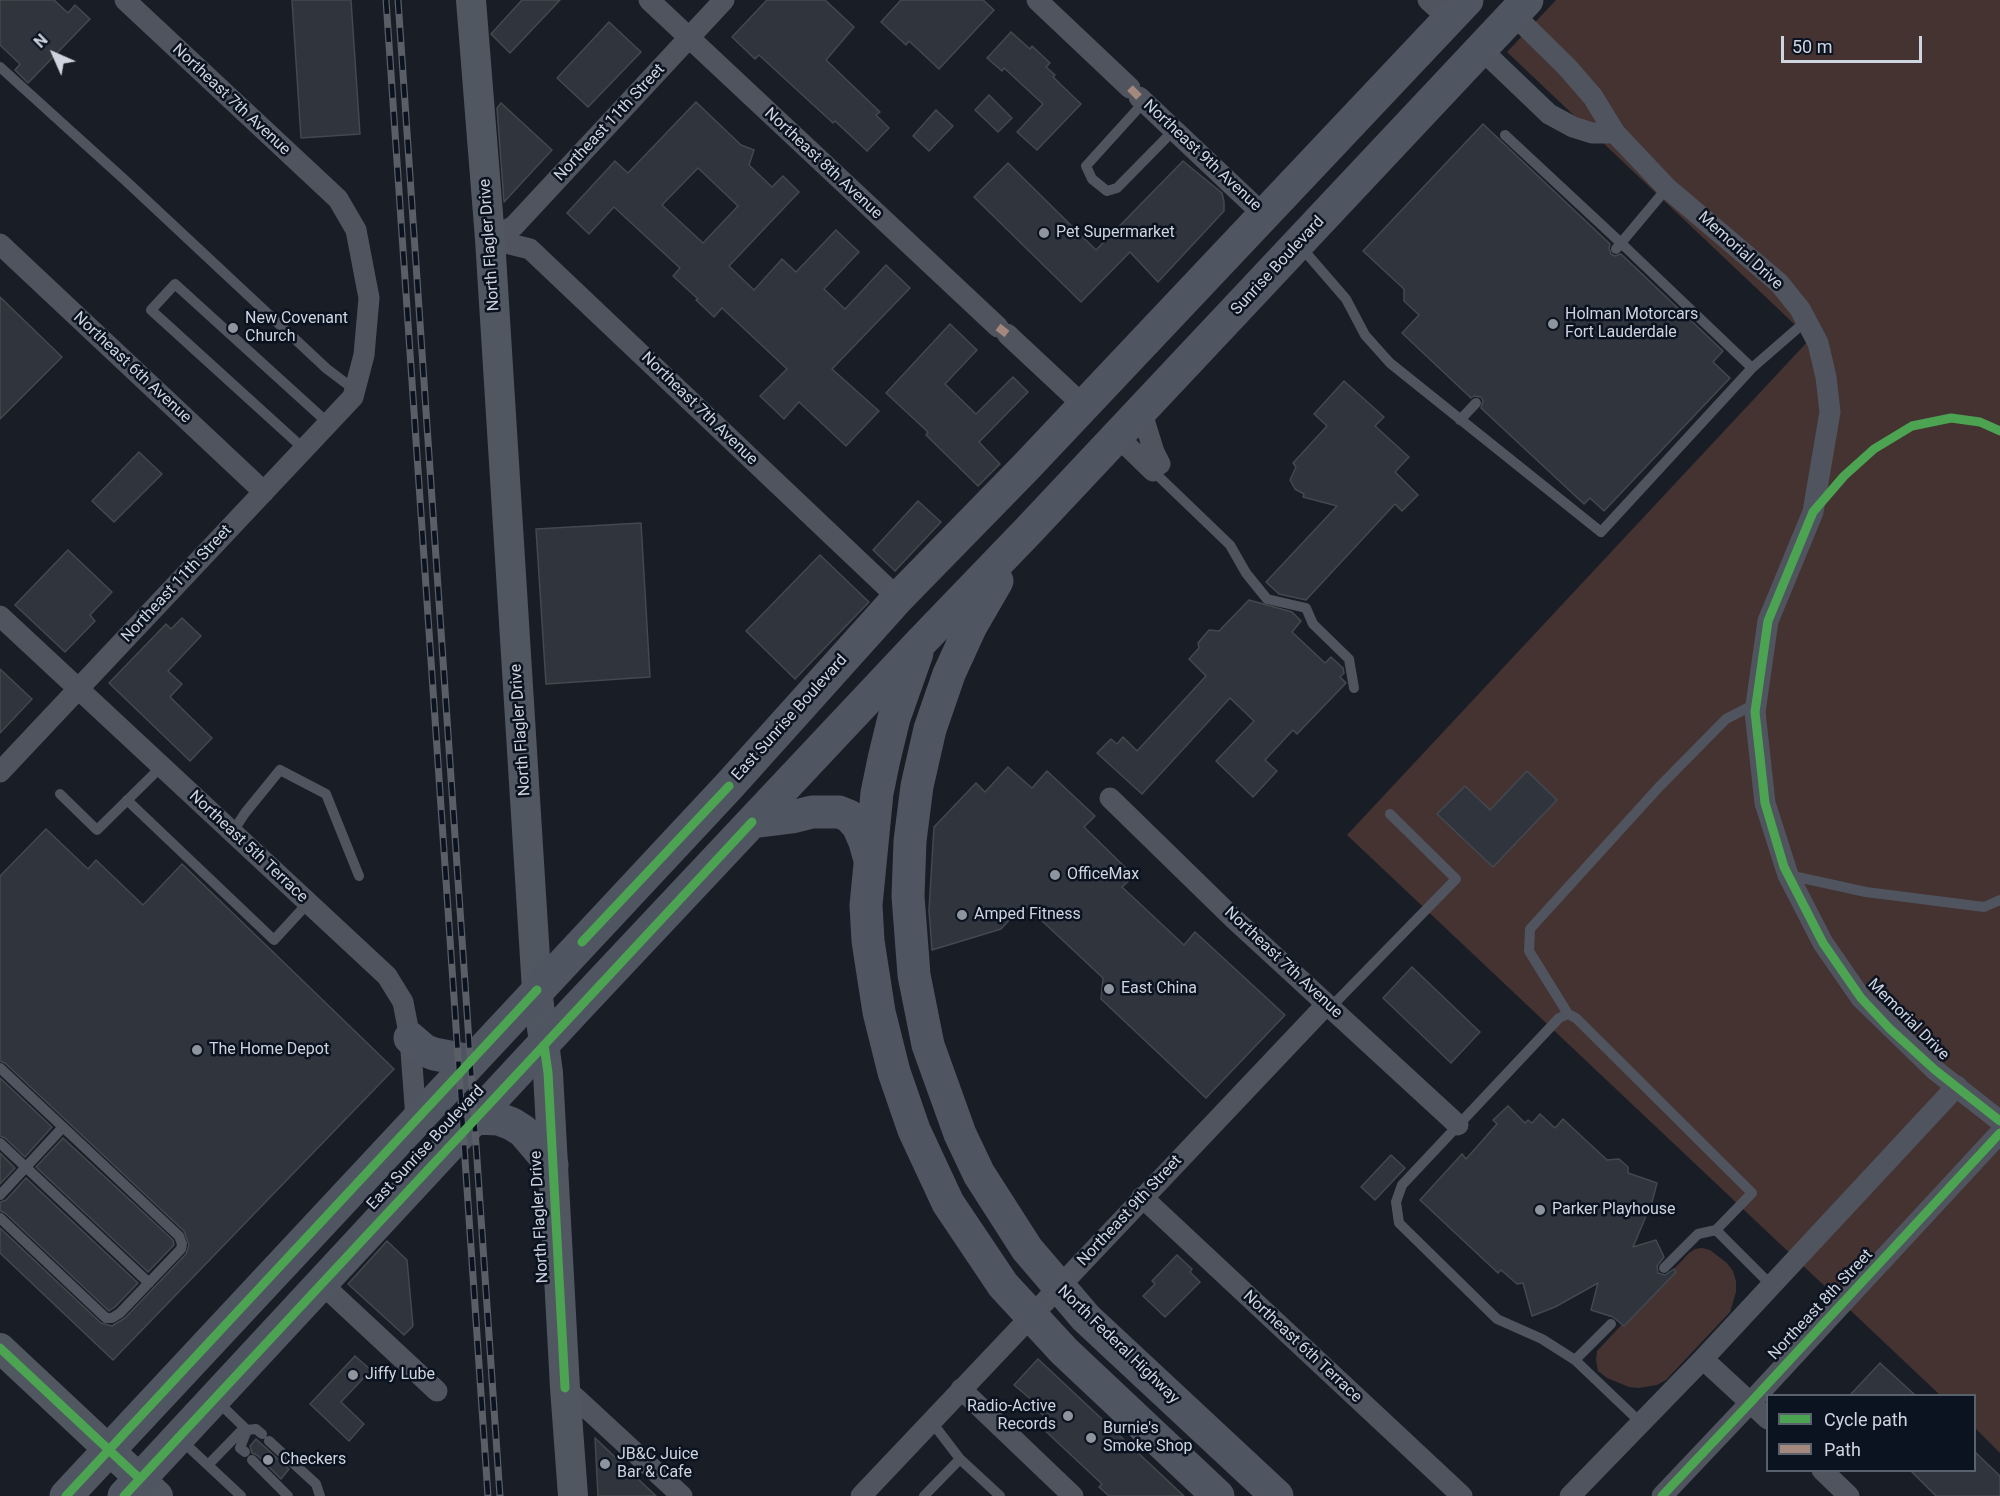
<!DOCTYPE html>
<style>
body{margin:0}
#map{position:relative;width:2000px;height:1496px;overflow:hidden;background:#191d25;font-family:Roboto,sans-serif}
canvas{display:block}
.legend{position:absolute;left:1766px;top:1394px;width:210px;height:78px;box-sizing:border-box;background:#0b1321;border:2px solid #59616d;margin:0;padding:8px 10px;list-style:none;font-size:18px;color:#cfd5df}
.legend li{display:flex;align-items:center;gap:12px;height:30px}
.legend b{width:30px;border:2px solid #59616d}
.north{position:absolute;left:24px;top:24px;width:60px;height:60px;-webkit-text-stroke:4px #0b1321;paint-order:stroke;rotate:315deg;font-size:16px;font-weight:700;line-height:24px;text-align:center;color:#cfd5df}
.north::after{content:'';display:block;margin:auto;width:21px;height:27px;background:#cfd5df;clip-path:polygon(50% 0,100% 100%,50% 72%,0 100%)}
.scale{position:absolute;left:1781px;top:36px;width:141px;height:27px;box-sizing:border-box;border:3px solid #cfd5df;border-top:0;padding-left:8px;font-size:18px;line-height:21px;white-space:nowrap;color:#cfd5df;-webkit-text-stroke:4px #0b1321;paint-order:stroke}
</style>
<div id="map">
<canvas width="2000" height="1496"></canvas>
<ul class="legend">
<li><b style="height:8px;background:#4ca352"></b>Cycle path</li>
<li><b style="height:8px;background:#a5887d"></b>Path</li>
</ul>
<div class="north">N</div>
<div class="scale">50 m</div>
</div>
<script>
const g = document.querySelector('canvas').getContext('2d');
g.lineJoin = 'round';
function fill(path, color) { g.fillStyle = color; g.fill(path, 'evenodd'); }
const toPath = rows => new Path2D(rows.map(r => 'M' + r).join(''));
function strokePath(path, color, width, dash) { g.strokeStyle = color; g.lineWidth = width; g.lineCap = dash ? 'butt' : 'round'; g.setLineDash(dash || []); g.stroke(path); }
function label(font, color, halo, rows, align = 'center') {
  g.font = font + ' Roboto,sans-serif'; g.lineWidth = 5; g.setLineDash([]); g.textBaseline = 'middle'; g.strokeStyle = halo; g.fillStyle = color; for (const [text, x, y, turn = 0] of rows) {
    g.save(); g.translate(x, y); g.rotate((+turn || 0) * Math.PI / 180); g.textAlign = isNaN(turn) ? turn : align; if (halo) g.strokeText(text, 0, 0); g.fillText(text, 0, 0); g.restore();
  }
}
fill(toPath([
 [1556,0,2000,0,2000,1453,1975,1428,1974,1396,1940,1395,1347,835,1810,339,1507,52],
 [1702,1248,1710,1250,1727,1263,1733,1271,1736,1281,1736,1292,1730,1312,1666,1380,1657,1385,1639,1388,1629,1387,1607,1378,1598,1371,1596,1360,1597,1351,1689,1253,1695,1249]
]), '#453332');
const building = toPath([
 [0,0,54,0,68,13,75,5,90,19,28,83,15,70,20,64,0,45,0,0],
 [292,0,351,0,360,134,301,138,292,0],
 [522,0,560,0,510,53,491,34,522,0],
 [767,0,825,0,854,27,826,60,880,112,876,115,889,128,867,151,835,121,833,123,759,55,755,59,732,37,767,0],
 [901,0,983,0,994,10,939,69,909,41,906,45,881,22,901,0],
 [609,22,641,52,588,107,557,78,609,22],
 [1011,32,1030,49,1032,46,1050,63,1046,67,1055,75,1053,77,1081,104,1037,150,1017,132,1043,104,1004,68,1002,71,987,58,1011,32],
 [989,95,1012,118,998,132,975,110,989,95],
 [696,102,741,145,754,150,749,165,772,187,783,176,799,192,729,266,754,290,782,259,796,272,836,230,859,252,824,289,845,309,886,265,910,288,832,369,879,411,846,446,799,402,784,419,760,396,787,369,722,308,714,317,696,300,698,299,673,276,680,268,614,207,589,234,567,213,615,161,628,173,696,102],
 [698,168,738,206,703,243,662,205,698,168],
 [501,103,552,150,504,202,497,108,501,103],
 [936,110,953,126,929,151,913,136,936,110],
 [1483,124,1610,244,1609,248,1611,254,1615,256,1621,254,1723,351,1713,362,1730,378,1604,511,1590,498,1584,504,1481,408,1483,401,1481,397,1474,396,1471,398,1402,333,1419,315,1404,301,1404,289,1363,251,1483,124],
 [1183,161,1222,193,1224,202,1224,211,1158,282,1130,252,1081,302,974,197,1008,163,1096,250,1183,161],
 [0,297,62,357,0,419,0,297],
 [950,324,977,350,945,384,976,414,1013,377,1028,392,979,442,1000,464,978,486,926,435,928,432,886,393,950,324],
 [1344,381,1384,417,1375,426,1409,457,1395,472,1418,495,1402,511,1395,504,1306,600,1279,594,1266,582,1337,506,1303,497,1304,494,1295,489,1290,480,1296,467,1293,463,1327,426,1314,414,1344,381],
 [139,452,162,474,114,522,92,501,139,452],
 [918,501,941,522,895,571,873,550,918,501],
 [641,523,650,677,546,684,536,529,641,523],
 [68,550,112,592,90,615,95,621,65,652,15,605,68,550],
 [820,555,869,602,795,679,746,631,820,555],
 [1249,600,1292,612,1301,621,1292,632,1325,663,1331,657,1343,668,1344,673,1340,677,1346,683,1297,734,1293,730,1265,760,1277,771,1253,797,1216,761,1254,721,1230,698,1142,794,1097,753,1111,739,1117,744,1123,737,1137,751,1206,676,1189,659,1199,648,1198,643,1209,630,1219,631,1249,600],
 [182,618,201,636,168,671,182,684,170,697,212,738,190,761,109,683,166,624,171,629,182,618],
 [0,669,32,699,0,733,0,669],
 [1008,767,1032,788,1047,771,1095,816,1084,827,1134,876,1122,887,1184,945,1195,932,1285,1015,1206,1098,1101,999,1103,978,1024,904,1001,929,932,950,929,910,934,827,976,783,985,792,1008,767],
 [1527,771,1557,800,1493,867,1437,814,1465,786,1490,810,1527,771],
 [46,829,88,869,96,860,143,905,182,864,394,1069,113,1360,0,1253,0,1228,101,1323,112,1326,125,1318,186,1254,189,1245,184,1231,5,1063,0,1061,0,876,46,829],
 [1412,967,1480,1032,1451,1063,1383,998,1412,967],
 [0,1078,52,1127,25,1157,5,1138,0,1136,0,1078],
 [1508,1106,1525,1123,1528,1120,1532,1123,1540,1114,1555,1128,1563,1119,1607,1160,1619,1159,1628,1167,1628,1173,1657,1183,1652,1202,1633,1247,1656,1240,1664,1257,1657,1266,1658,1273,1665,1275,1674,1269,1676,1272,1624,1326,1613,1317,1591,1310,1598,1283,1555,1307,1532,1316,1523,1283,1517,1284,1501,1270,1498,1273,1420,1200,1462,1154,1466,1159,1497,1124,1493,1120,1508,1106],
 [63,1138,173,1240,174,1245,148,1272,36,1167,63,1138],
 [0,1153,15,1168,0,1184,0,1153],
 [1391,1155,1405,1168,1375,1200,1361,1187,1391,1155],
 [26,1178,138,1283,115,1307,109,1311,5,1213,0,1211,0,1202,6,1200,26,1178],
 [387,1241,407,1260,413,1326,404,1335,348,1284,387,1241],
 [1177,1255,1192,1269,1190,1272,1200,1282,1165,1317,1143,1296,1155,1284,1152,1281,1177,1255],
 [355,1356,371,1370,341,1402,364,1424,349,1441,310,1404,355,1356],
 [1038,1359,1184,1496,1109,1496,1099,1487,1102,1484,1039,1425,1046,1418,1031,1404,1033,1401,1014,1385,1038,1359],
 [1880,1363,1915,1395,1850,1395,1880,1363],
 [595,1438,656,1496,598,1496,595,1438],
 [256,1439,289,1469,281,1479,257,1455,252,1453,250,1446,256,1439],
 [1974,1451,2000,1476,2000,1496,1936,1496,1910,1470,1974,1470,1974,1451]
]);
fill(building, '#2f343d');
strokePath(building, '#44484f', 1.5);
strokePath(toPath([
 [0,67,127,182,327,369,355,390],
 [1144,102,1086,166,1092,179,1107,191,1117,188,1174,130],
 [1505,135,1621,243,1616,249],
 [1667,188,1621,243,1752,368],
 [1301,247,1346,299,1365,335,1390,363,1601,532,1752,368,1806,321],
 [1460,420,1476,403],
 [304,449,151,310,175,284,328,423],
 [1153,471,1230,545,1246,573,1267,599,1306,608,1313,624,1349,659,1354,688],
 [60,794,97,830,161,767],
 [127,800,274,940,308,903],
 [232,833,245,813,280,770,326,794,359,876],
 [1788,875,1866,892,1984,907,2000,900],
 [1330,1008,1456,879,1390,814],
 [1568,1014,1529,951,1530,929,1659,787,1726,719,1755,704],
 [0,1068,179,1236,182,1244,181,1249,120,1313,112,1318,106,1318,0,1218],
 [0,1143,149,1283],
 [0,1195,63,1127],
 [1664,1268,1698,1234,1716,1230],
 [1575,1360,1611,1324],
 [217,1401,247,1430],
 [1640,1422,1575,1360,1542,1339,1497,1319,1399,1223,1396,1202,1402,1185,1559,1018,1568,1014,1576,1018,1752,1193,1716,1230,1771,1285],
 [247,1430,256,1429,262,1434],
 [180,1439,241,1496],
 [269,1441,316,1484,320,1496],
 [245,1452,240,1448,247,1430],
 [960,1459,1000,1496],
 [252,1460,288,1496],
 [208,1465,244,1428],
 [924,1496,960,1459,931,1421]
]), '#4f545e', 10);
strokePath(toPath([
 [649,0,998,327],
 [1037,0,1130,88],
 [1428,0,1449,19],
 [1513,14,1567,67,1593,97,1615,133,1667,188,1779,283,1800,309,1818,343,1826,377,1830,412,1813,512,1768,621,1755,712,1765,803,1788,875,1823,943,1861,998,1935,1070,2000,1121],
 [1481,49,1549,114,1573,127,1592,133,1615,133],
 [1139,97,1265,216],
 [490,239,530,249,898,598],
 [490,239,514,226,724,0],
 [0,244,264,492],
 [1007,334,1084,406],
 [1141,410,1154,452,1160,464],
 [1117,436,1153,471],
 [0,616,387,976,403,1002,410,1038,416,1119],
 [0,772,353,397,364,355,369,298,356,230,338,199,125,0],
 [1110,798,1233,918,1458,1125],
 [1142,1197,1462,1496],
 [321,1283,437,1391],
 [1703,1359,1768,1419],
 [565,1388,682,1496],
 [961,1389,1073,1496],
 [1822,1470,1849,1496],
 [861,1496,1326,1005],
 [1570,1496,1703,1359,1957,1086],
 [1662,1496,1750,1403,2000,1133]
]), '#4f545e', 21);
strokePath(toPath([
 [471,0,490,239,537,990,548,1073,565,1388,573,1496],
 [0,1348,158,1496]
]), '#505761', 30);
strokePath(toPath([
 [997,581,971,626,949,674,930,729,917,786,910,841,908,896,914,975,928,1045,960,1134,979,1174,1027,1249,1086,1318,1277,1496],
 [917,653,894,718,884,759,877,793,866,905,868,941,879,1012,894,1072,914,1130,948,1203,1003,1285,1064,1351,1218,1496],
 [752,822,792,817,812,812,839,812,849,816,858,826,865,842,870,860],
 [410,1038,424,1050,434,1054,471,1061],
 [475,1118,499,1119,512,1124,523,1131,552,1165],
 [66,1496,729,786,898,598,1025,468,1467,0],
 [124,1496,575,1010,921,642,1028,531,1527,0]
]), '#4f5561', 33);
const rail = toPath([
 [386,0,488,1496],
 [398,0,500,1496]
]);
strokePath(rail, '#5a5e66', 7);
strokePath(rail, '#0b1321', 4.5, [14]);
strokePath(toPath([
 [1130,88,1139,97],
 [998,327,1007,334]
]), '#a5887d', 8, [15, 8]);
strokePath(toPath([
 [2000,431,1980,422,1951,418,1912,426,1874,449,1844,476,1813,512,1768,621,1755,712,1765,803,1784,867,1823,943,1861,998,1890,1029,1935,1070,2000,1121],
 [582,942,729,786],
 [544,1045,548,1073,565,1388],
 [0,1348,140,1479],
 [66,1496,537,990],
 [124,1496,752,822],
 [1662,1496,1750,1403,2000,1133]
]), '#4ca352', 9);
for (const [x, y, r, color] of [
 [1044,233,6,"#8f959e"],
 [1553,324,6,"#8f959e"],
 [233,328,6,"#8f959e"],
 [1055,875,6,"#8f959e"],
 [962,915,6,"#8f959e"],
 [1109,989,6,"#8f959e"],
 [197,1050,6,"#8f959e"],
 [1540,1210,6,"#8f959e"],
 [353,1375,6,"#8f959e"],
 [1068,1416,6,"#8f959e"],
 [1091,1438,6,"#8f959e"],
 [268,1460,6,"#8f959e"],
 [605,1464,6,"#8f959e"]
]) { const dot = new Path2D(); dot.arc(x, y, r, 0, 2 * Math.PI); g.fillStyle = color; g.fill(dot); strokePath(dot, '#0b1321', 2); }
label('16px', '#cfd5df', '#0b1321', [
 ["Northeast 7th Avenue",231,100,43],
 ["Northeast 11th Street",610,123,-47],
 ["Northeast 9th Avenue",1202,156,43],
 ["Northeast 8th Avenue",823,164,43],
 ["North Flagler Drive",490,245,-94],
 ["Memorial Drive",1740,251,42],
 ["Sunrise Boulevard",1278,266,-47],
 ["Northeast 6th Avenue",132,368,43],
 ["Northeast 7th Avenue",699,409,44],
 ["Northeast 11th Street",177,584,-47],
 ["East Sunrise Boulevard",790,718,-48],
 ["North Flagler Drive",521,730,-94],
 ["Northeast 5th Terrace",248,847,43],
 ["Northeast 7th Avenue",1283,963,43],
 ["Memorial Drive",1908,1020,45],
 ["East Sunrise Boulevard",426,1148,-47],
 ["Northeast 9th Street",1130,1211,-47],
 ["North Flagler Drive",540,1217,-93],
 ["Northeast 8th Street",1821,1305,-47],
 ["North Federal Highway",1118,1345,44],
 ["Northeast 6th Terrace",1302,1347,43]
]);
label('16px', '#cfd5df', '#0b1321', [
 ["Pet Supermarket",1056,233],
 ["Holman Motorcars",1565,315],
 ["Fort Lauderdale",1565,333],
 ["New Covenant",245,319],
 ["Church",245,337],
 ["OfficeMax",1067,875],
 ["Amped Fitness",974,915],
 ["East China",1121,989],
 ["The Home Depot",209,1050],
 ["Parker Playhouse",1552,1210],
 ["Jiffy Lube",365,1375],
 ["Radio-Active",1056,1407,"right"],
 ["Records",1056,1425,"right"],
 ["Burnie's",1103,1429],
 ["Smoke Shop",1103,1447],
 ["JB&C Juice",617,1455],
 ["Bar & Cafe",617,1473],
 ["Checkers",280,1460]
], 'left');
</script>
